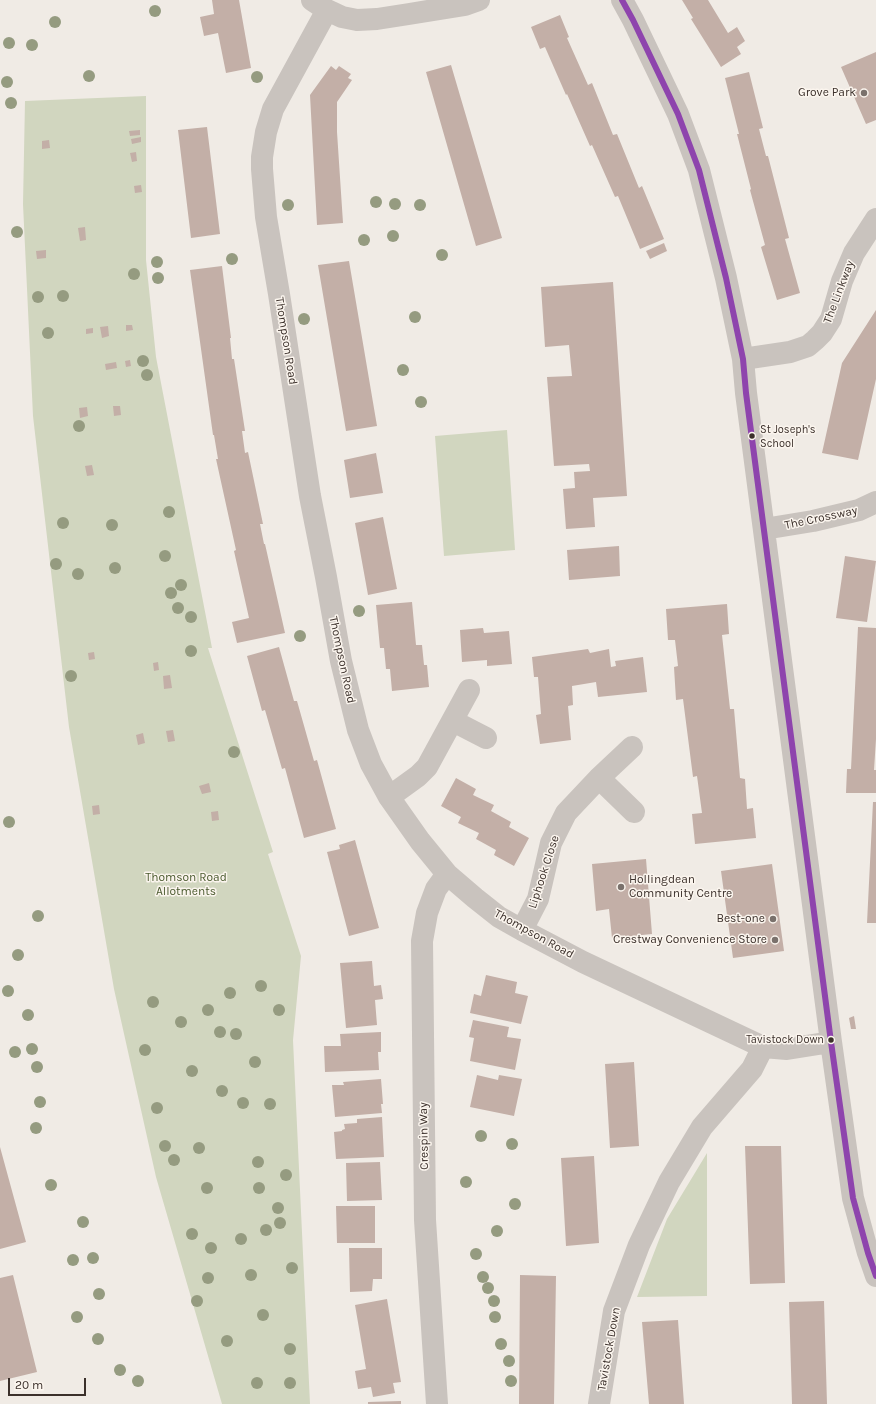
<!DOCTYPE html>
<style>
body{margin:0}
#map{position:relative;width:876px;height:1404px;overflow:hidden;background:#f0ebe5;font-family:Karla,sans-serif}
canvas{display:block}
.scale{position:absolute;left:8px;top:1378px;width:78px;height:18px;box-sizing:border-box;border:2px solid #3b302b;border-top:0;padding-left:5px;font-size:12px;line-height:14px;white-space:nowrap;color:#3b302b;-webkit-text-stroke:3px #fbf5ee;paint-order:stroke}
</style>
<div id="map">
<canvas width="876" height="1404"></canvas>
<div class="scale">20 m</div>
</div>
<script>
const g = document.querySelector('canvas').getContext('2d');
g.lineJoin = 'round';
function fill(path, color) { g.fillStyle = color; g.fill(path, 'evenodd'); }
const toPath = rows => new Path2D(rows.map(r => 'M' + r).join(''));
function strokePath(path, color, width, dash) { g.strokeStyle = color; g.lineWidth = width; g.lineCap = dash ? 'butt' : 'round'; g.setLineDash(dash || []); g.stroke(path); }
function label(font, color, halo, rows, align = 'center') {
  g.font = font + ' Karla,sans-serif'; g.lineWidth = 3; g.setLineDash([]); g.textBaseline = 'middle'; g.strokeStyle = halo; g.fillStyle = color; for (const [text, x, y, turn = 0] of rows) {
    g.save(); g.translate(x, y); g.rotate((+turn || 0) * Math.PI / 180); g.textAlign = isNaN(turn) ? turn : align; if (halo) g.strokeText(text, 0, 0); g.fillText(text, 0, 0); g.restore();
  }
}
fill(toPath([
 [146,96,146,260,156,357,212,648,208,648,273,852,268,854,301,956,293,1040,310,1404,222,1404,156,1177,114,989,69,727,33,416,23,204,25,101],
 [507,430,515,550,444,556,435,436],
 [707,1153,707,1296,637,1297,667,1219]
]), '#d1d6bf');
fill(toPath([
 [212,0,239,0,251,68,226,73,218,33,204,36,200,17,214,14],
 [682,0,708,0,728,33,737,27,745,41,737,47,741,54,721,67,691,19,693,18],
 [560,15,569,37,567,38,588,85,592,83,613,135,617,134,639,188,642,186,664,239,640,249,618,196,615,197,592,145,590,146,567,94,566,95,545,47,540,49,531,27],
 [876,52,876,120,866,124,841,67],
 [451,65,502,238,476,246,426,72],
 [331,66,336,70,339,66,351,74,348,78,352,80,337,102,337,132,343,223,317,225,310,95],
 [749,72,763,128,759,129,766,156,768,156,789,238,785,239,800,293,777,300,761,247,765,245,750,190,751,189,737,134,739,134,725,78],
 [207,127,220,234,191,238,178,130],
 [140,130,140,135,130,136,129,131],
 [141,137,141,142,132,144,131,139],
 [49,140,50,148,42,149,42,141],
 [136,152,137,161,132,162,130,153],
 [141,185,142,192,135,193,134,186],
 [85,227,86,240,80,241,78,228],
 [664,243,667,251,650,259,646,251],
 [46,250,46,258,37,259,36,251],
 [349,261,377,426,346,431,318,265],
 [222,266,231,338,230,338,232,359,234,359,245,431,242,431,245,453,248,452,263,524,260,524,264,544,265,544,285,633,237,643,232,622,249,618,234,551,236,550,216,459,218,459,214,435,213,435,190,270],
 [613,282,627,496,593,498,595,527,566,529,563,489,575,488,574,472,590,471,589,464,554,466,547,377,572,376,571,366,569,345,545,347,541,287],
 [876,310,876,379,858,460,822,453,842,363],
 [126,325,132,325,133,330,126,331],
 [108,326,109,336,102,338,100,327],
 [93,328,93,333,86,334,86,329],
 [130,360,131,366,126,367,125,361],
 [116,362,117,368,106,370,105,364],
 [113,406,120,406,121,415,114,416],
 [87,407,88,416,80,418,79,408],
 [376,453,383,493,350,498,344,460],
 [92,465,94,475,87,476,85,466],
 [383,517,397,589,368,595,355,523],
 [619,546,620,576,569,580,567,550],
 [845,556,876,561,867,622,836,618],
 [412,602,416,645,422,645,424,665,427,665,429,687,392,691,390,669,386,669,384,648,380,648,376,605],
 [727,604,729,634,722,635,730,709,734,709,740,778,745,779,747,809,753,808,756,838,695,844,692,814,702,813,697,776,693,777,683,699,676,700,674,667,678,666,675,640,668,640,666,609],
 [858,627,876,628,876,739,874,770,876,770,876,793,846,793,847,769,851,769],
 [483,628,484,633,509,631,512,664,487,666,487,660,462,662,460,630],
 [279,647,294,701,297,701,314,761,317,760,336,829,304,838,285,768,282,769,265,710,262,711,247,656],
 [588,649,590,653,609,649,611,667,616,666,615,661,643,657,647,692,598,697,596,682,572,686,573,705,568,706,571,740,540,744,536,715,541,714,538,677,534,677,532,657],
 [94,652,95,659,89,660,88,653],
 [158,662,159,670,154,671,153,663],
 [170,675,172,688,164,689,163,676],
 [173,730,175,741,168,742,166,731],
 [143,733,145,743,138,745,136,735],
 [456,778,476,789,473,795,494,805,491,811,511,822,509,827,529,838,514,866,494,855,496,850,476,839,479,833,458,823,461,817,441,806],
 [209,783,211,792,202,794,199,786],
 [873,802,876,802,876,923,867,923],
 [99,805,100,814,93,815,92,806],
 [218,811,219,820,212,821,211,812],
 [355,840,379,928,349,936,327,852,340,849,339,845],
 [646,859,652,934,612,938,609,909,596,911,592,864],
 [772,864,784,951,733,958,721,871],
 [372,961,374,986,381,985,383,999,375,1000,377,1025,346,1028,340,963],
 [486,975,517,982,515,993,528,996,521,1024,470,1013,474,994,481,996],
 [854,1016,856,1029,851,1029,849,1018],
 [473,1020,509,1027,507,1037,521,1039,515,1070,470,1061,474,1038,469,1037],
 [381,1032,381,1052,378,1052,379,1070,325,1072,324,1046,341,1046,340,1034],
 [634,1062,639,1146,610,1148,605,1064],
 [477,1075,498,1080,499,1075,522,1079,514,1116,470,1107],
 [381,1079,383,1104,381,1104,382,1113,335,1117,332,1085,344,1085,343,1082],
 [382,1117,384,1157,336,1159,334,1132,342,1131,342,1130,345,1129,344,1124,357,1123,357,1119],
 [745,1146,781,1146,785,1283,750,1284],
 [0,1147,26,1242,0,1249],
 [594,1156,599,1243,566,1246,561,1158],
 [380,1162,382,1200,347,1201,346,1163],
 [336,1206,375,1206,375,1243,337,1243],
 [349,1248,382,1248,382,1279,373,1279,372,1291,350,1292],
 [13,1275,37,1372,0,1381,0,1278],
 [520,1275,556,1276,554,1404,519,1404],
 [387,1299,401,1382,393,1383,395,1393,373,1397,371,1387,358,1389,355,1371,366,1369,355,1305],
 [824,1301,827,1404,792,1404,789,1302],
 [678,1320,684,1404,649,1404,642,1322],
 [401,1401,401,1404,368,1404,368,1402]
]), '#c3afa7');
strokePath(toPath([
 [312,0,327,10,342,17,357,20,377,19,409,14,465,5,479,0],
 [622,0,633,20,678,114,699,170,726,278,743,359,746,393,831,1042,853,1198,868,1253,876,1276],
 [327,10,273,109,266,132,262,157,262,169,266,217,279,294,310,496,326,577,341,661,358,730,371,764,389,797,420,841,447,874,475,898,499,917,522,930,583,962,763,1047,787,1049,831,1042],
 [743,359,790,352,808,346,815,340,822,333,831,319,842,281,854,253,876,219],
 [764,529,813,521,859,510,876,502],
 [453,721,486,738],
 [599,778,634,812],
 [389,797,418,776,427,767,469,690],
 [522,930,538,899,551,843,566,813,599,778,632,747],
 [437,1404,425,1220,422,941,427,913,436,889,447,874],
 [599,1404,614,1311,639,1245,669,1182,702,1127,752,1069,763,1047]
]), '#c9c3be', 22);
strokePath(toPath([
 [622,0,633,20,678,114,699,170,726,278,743,359,746,393,831,1042,853,1198,868,1253,876,1276]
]), '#8e44ad', 6);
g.fillStyle = '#959b80';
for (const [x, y] of [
 [155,11],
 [55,22],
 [9,43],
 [32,45],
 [89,76],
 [257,77],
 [7,82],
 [11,103],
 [376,202],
 [395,204],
 [288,205],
 [420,205],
 [17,232],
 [393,236],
 [364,240],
 [442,255],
 [232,259],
 [157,262],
 [134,274],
 [158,278],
 [63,296],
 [38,297],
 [415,317],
 [304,319],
 [48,333],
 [143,361],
 [403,370],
 [147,375],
 [421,402],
 [79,426],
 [169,512],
 [63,523],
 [112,525],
 [165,556],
 [56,564],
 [115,568],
 [78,574],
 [181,585],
 [171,593],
 [178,608],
 [359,611],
 [191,617],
 [300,636],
 [191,651],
 [71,676],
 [234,752],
 [9,822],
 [38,916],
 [18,955],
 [261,986],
 [8,991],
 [230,993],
 [153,1002],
 [208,1010],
 [279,1010],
 [28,1015],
 [181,1022],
 [220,1032],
 [236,1034],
 [32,1049],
 [145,1050],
 [15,1052],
 [255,1062],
 [37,1067],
 [192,1071],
 [222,1091],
 [40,1102],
 [243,1103],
 [270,1104],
 [157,1108],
 [36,1128],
 [481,1136],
 [512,1144],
 [165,1146],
 [199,1148],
 [174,1160],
 [258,1162],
 [286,1175],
 [466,1182],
 [51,1185],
 [207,1188],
 [259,1188],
 [515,1204],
 [278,1208],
 [83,1222],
 [280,1223],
 [266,1230],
 [497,1231],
 [192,1234],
 [241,1239],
 [211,1248],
 [476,1254],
 [93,1258],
 [73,1260],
 [292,1268],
 [251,1275],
 [483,1277],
 [208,1278],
 [488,1288],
 [99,1294],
 [197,1301],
 [494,1301],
 [263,1315],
 [77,1317],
 [495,1317],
 [98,1339],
 [227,1341],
 [501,1344],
 [290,1349],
 [509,1361],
 [120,1370],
 [138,1381],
 [511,1381],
 [257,1383],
 [290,1383]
]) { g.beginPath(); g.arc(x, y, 6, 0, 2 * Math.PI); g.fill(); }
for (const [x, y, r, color] of [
 [864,93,4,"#7a716c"],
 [752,436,3.5,"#3b302b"],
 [621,887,4,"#7a716c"],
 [773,919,4,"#7a716c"],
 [775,940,4,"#7a716c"],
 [831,1040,3.5,"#3b302b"]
]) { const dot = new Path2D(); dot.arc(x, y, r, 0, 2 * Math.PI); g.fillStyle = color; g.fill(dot); strokePath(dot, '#fbf5ee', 1.5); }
label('11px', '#3b302b', '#fbf5ee', [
 ["St Joseph's",760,430],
 ["School",760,444],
 ["Tavistock Down",824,1040,"right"]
], 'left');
label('12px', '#3b302b', '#fbf5ee', [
 ["Grove Park",856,93],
 ["Hollingdean",629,880,"left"],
 ["Community Centre",629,894,"left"],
 ["Best-one",765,919],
 ["Crestway Convenience Store",767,940]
], 'right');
label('12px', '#3b302b', '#fbf5ee', [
 ["The Linkway",839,292,-69],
 ["Thompson Road",286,341,81],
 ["The Crossway",821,518,-12],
 ["Thompson Road",342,660,78],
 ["Liphook Close",544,872,-72],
 ["Thompson Road",534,934,29],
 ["Crespin Way",424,1136,-91],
 ["Tavistock Down",609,1349,-80]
]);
label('12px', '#4a5a2e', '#fbf5ee', [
 ["Thomson Road",186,878],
 ["Allotments",186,892]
]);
</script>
